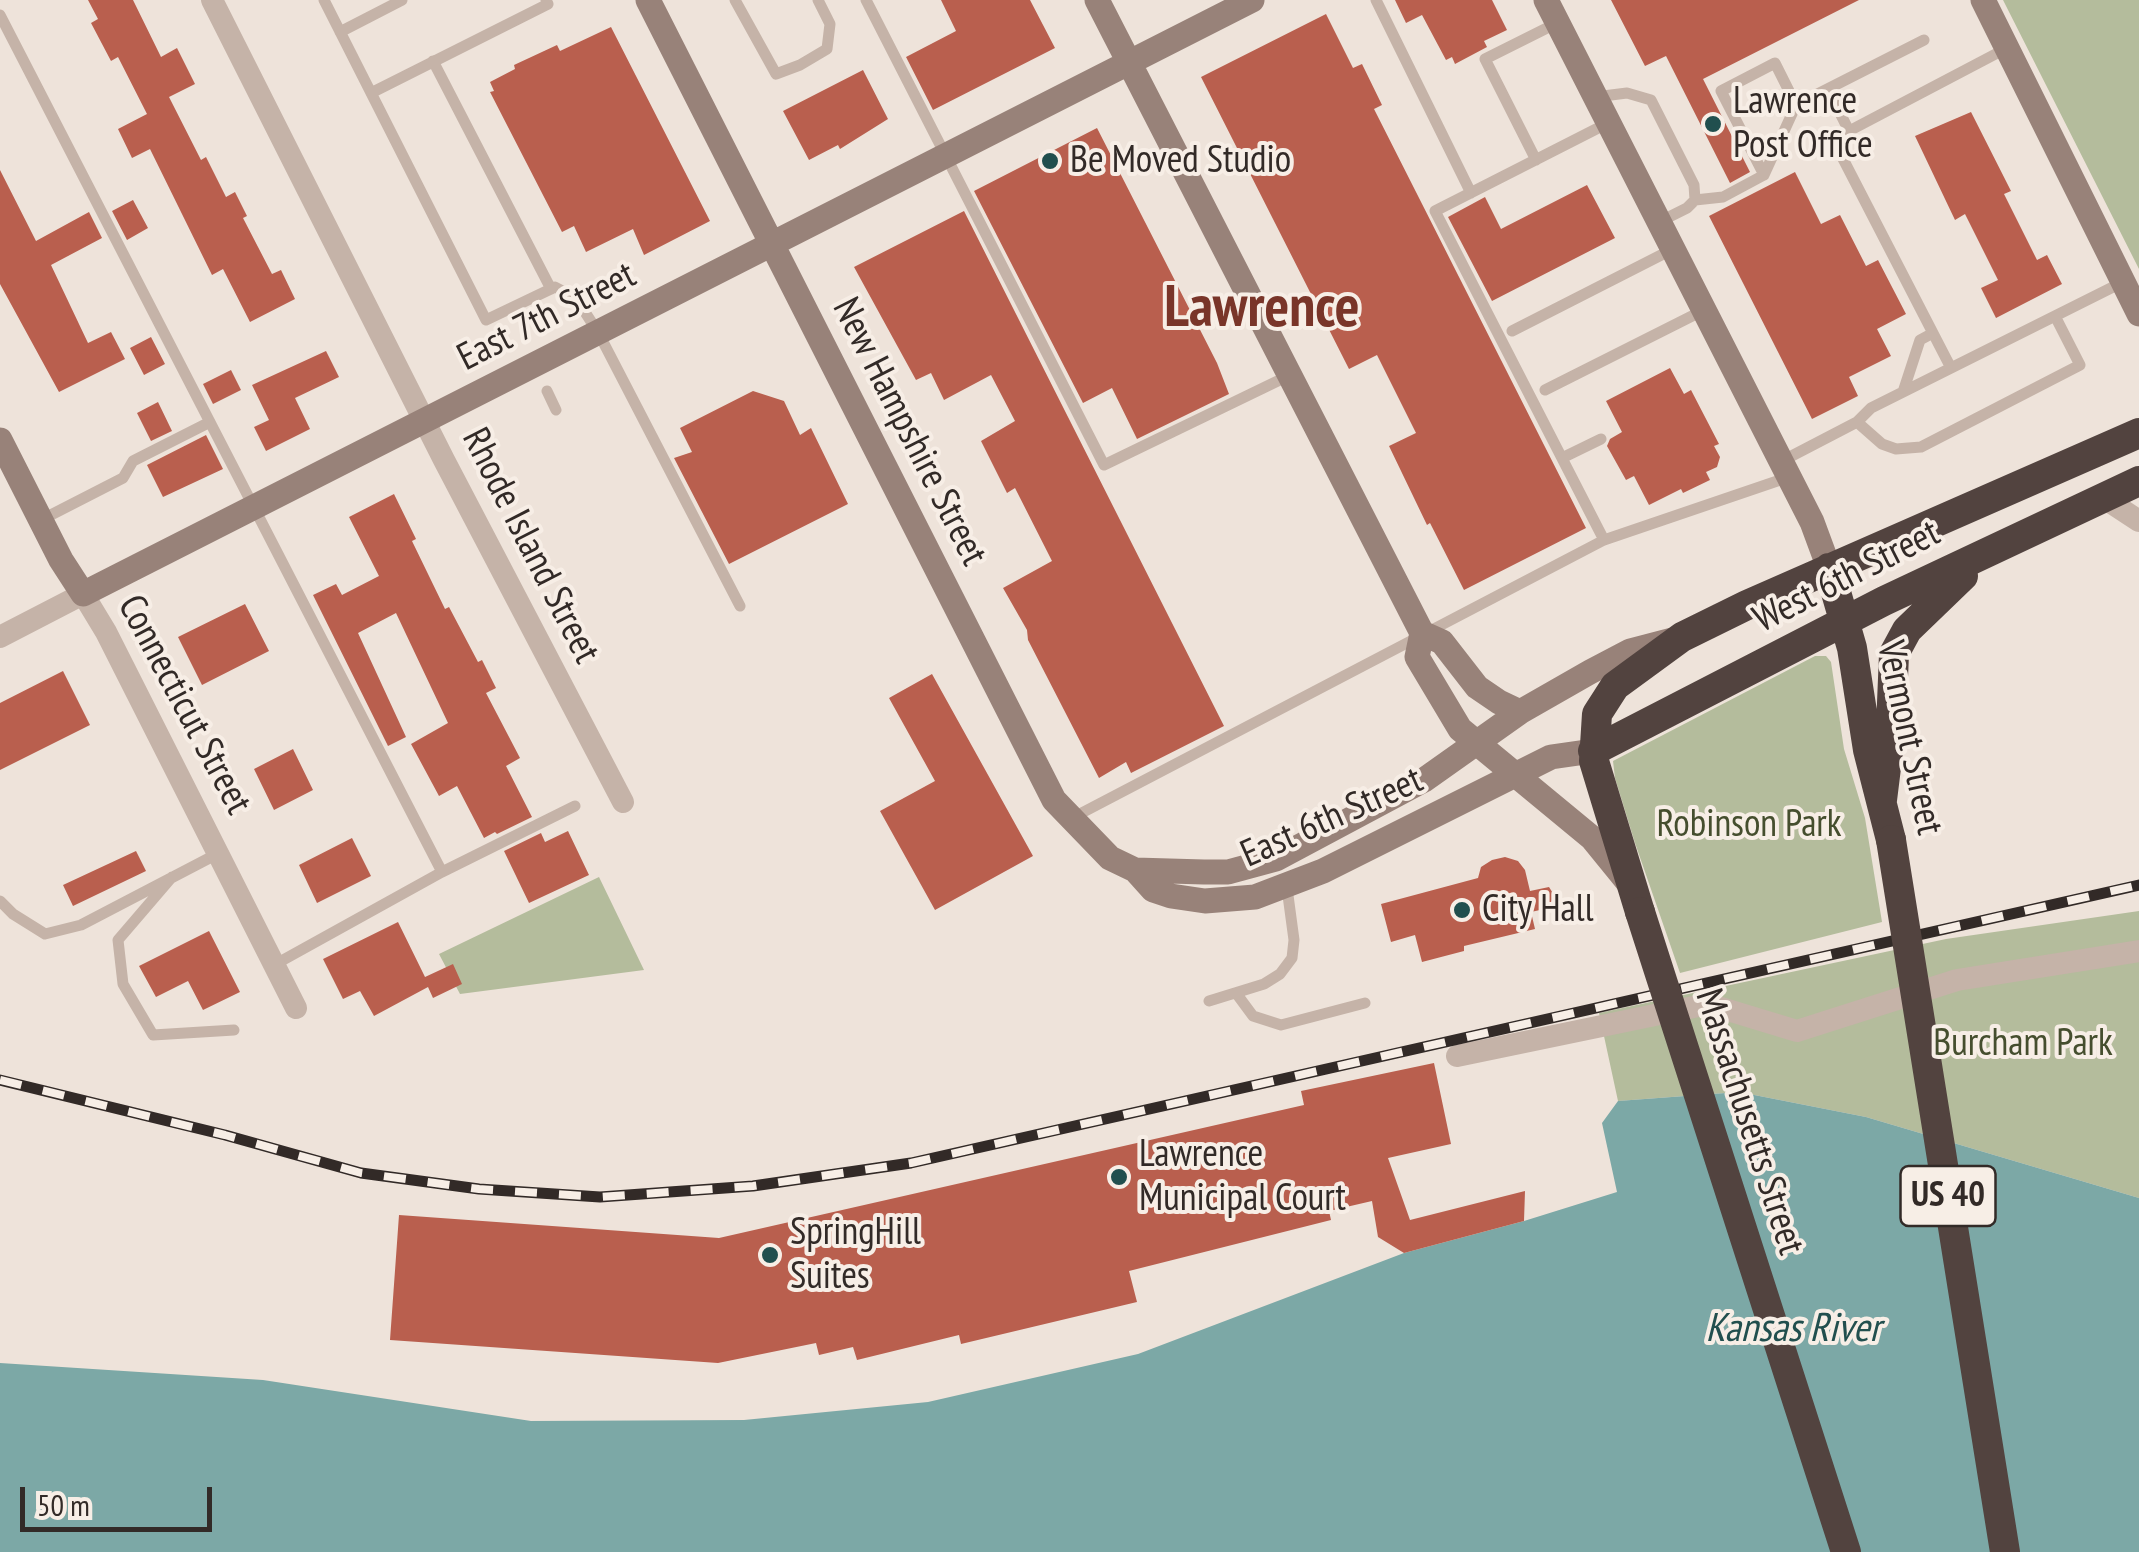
<!DOCTYPE html>
<style>
body{margin:0}
#map{position:relative;width:2139px;height:1552px;overflow:hidden;background:#eee3da;font-family:"PT Sans Narrow",sans-serif}
canvas{display:block}
.scale{position:absolute;left:20px;top:1487px;width:192px;height:45px;box-sizing:border-box;border:5px solid #322a27;border-top:0;padding-left:12px;font-size:30px;line-height:35px;white-space:nowrap;color:#322a27;-webkit-text-stroke:8px #f7eee6;paint-order:stroke}
</style>
<div id="map">
<canvas width="2139" height="1552"></canvas>
<div class="scale">50 m</div>
</div>
<script>
const g = document.querySelector('canvas').getContext('2d');
g.lineJoin = 'round';
function fill(path, color) { g.fillStyle = color; g.fill(path, 'evenodd'); }
const toPath = rows => new Path2D(rows.map(r => 'M' + r).join(''));
function strokePath(path, color, width, dash) { g.strokeStyle = color; g.lineWidth = width; g.lineCap = dash ? 'butt' : 'round'; g.setLineDash(dash || []); g.stroke(path); }
function label(font, color, halo, rows, align = 'center') {
  g.font = font + ' "PT Sans Narrow",sans-serif'; g.lineWidth = 8; g.setLineDash([]); g.textBaseline = 'middle'; g.strokeStyle = halo; g.fillStyle = color; for (const [text, x, y, turn = 0] of rows) {
    g.save(); g.translate(x, y); g.rotate((+turn || 0) * Math.PI / 180); g.textAlign = isNaN(turn) ? turn : align; if (halo) g.strokeText(text, 0, 0); g.fillText(text, 0, 0); g.restore();
  }
}
fill(toPath([
 [2003,0,2139,0,2139,269],
 [1815,656,1826,656,1831,662,1844,749,1865,818,1882,922,1680,973,1635,843,1615,778,1613,761],
 [599,877,644,970,460,994,439,954],
 [2139,911,2139,1198,1866,1117,1739,1092,1618,1101,1599,1013,1946,939]
]), '#b4bc9c');
fill(toPath([
 [1739,1092,1866,1117,2139,1198,2139,1552,0,1552,0,1363,263,1380,531,1421,744,1420,928,1402,1138,1354,1404,1253,1524,1221,1617,1192,1602,1123,1618,1101]
]), '#7ca8a6');
fill(toPath([
 [88,0,133,0,161,57,177,48,195,84,169,97,201,160,206,157,226,197,235,192,247,216,243,218,272,274,281,270,295,299,250,322,223,269,212,275,150,149,132,158,118,129,147,114,118,57,111,61,91,23,98,19],
 [941,0,1030,0,1055,48,933,110,906,57,956,31],
 [1395,0,1492,0,1507,30,1484,41,1487,47,1455,64,1452,57,1446,60,1422,15,1406,23],
 [1611,0,1859,0,1703,79,1750,172,1730,183,1666,56,1645,66],
 [1326,14,1353,68,1362,64,1382,105,1374,109,1586,528,1464,590,1430,523,1427,525,1389,446,1416,433,1377,355,1349,369,1201,77],
 [611,27,710,221,644,255,633,229,586,252,574,226,562,232,490,92,494,91,490,82,515,69,514,65,557,45,560,51],
 [863,70,888,119,840,149,838,145,809,160,783,111],
 [1971,112,2011,191,2004,194,2037,260,2047,255,2062,284,1996,318,1981,288,1998,280,1965,214,1955,220,1915,136],
 [1097,128,1217,363,1229,394,1137,439,1112,388,1083,403,974,191],
 [0,170,36,241,89,212,102,238,51,265,88,343,111,332,125,359,59,392,0,284],
 [1795,172,1821,224,1840,215,1866,266,1878,260,1906,314,1877,329,1891,356,1849,377,1858,396,1812,419,1709,216],
 [1587,185,1615,238,1492,301,1448,217,1485,197,1501,229],
 [133,200,148,228,127,240,112,211],
 [964,211,1224,726,1131,773,1126,762,1099,778,1028,640,1027,630,1003,588,1052,561,1015,488,1007,493,981,441,1015,421,991,375,944,400,931,373,916,380,854,267],
 [151,337,165,364,144,375,130,348],
 [326,351,339,377,295,398,310,429,266,451,254,427,269,420,252,385],
 [1670,368,1684,394,1691,390,1719,444,1714,446,1720,457,1717,467,1706,472,1710,480,1683,493,1681,489,1649,505,1634,476,1626,480,1607,446,1610,439,1622,432,1606,401],
 [231,370,241,390,213,404,203,384],
 [753,391,784,401,800,435,811,428,848,504,729,564,674,458,692,452,680,428],
 [158,402,172,431,151,441,137,413],
 [206,435,223,469,163,497,147,465],
 [394,494,416,539,412,541,445,609,449,607,478,662,482,660,496,688,486,693,520,758,506,766,532,817,497,834,495,832,484,838,457,786,439,796,411,744,448,723,396,613,358,633,406,737,388,746,313,595,336,584,342,595,379,576,349,517],
 [245,604,269,651,202,685,178,637],
 [63,671,90,725,0,770,0,703],
 [932,674,1033,856,935,910,880,811,935,781,889,698],
 [293,749,313,790,274,810,254,769],
 [568,831,589,875,529,903,504,851,541,833,545,842],
 [352,838,371,876,317,903,299,865],
 [136,851,146,871,73,906,63,885],
 [1505,857,1518,861,1525,870,1530,891,1549,887,1554,895,1549,908,1531,912,1535,929,1464,946,1464,951,1422,962,1415,935,1391,942,1381,904,1478,878,1481,867,1492,860],
 [398,922,425,977,453,964,462,984,433,998,428,987,374,1016,360,991,343,999,323,959],
 [209,931,240,992,203,1010,188,981,156,997,139,966],
 [1434,1063,1451,1144,1388,1158,1410,1220,1525,1191,1524,1221,1404,1253,1378,1237,1372,1201,1329,1211,1331,1220,1129,1271,1137,1302,961,1344,959,1335,857,1360,853,1347,819,1355,816,1343,718,1363,390,1340,399,1215,719,1238,1304,1105,1301,1091]
]), '#b95f4e');
strokePath(toPath([
 [324,0,486,320,555,287,576,298,599,334,740,606],
 [735,0,776,74,800,65,827,49,830,24,818,0],
 [866,0,1104,465,1288,376],
 [1376,0,1471,193],
 [0,15,442,872],
 [340,32,402,0],
 [433,61,551,289],
 [1828,89,1849,131,2007,48],
 [371,93,548,4,546,0],
 [1595,97,1627,93,1651,100,1694,185,1695,200,1687,208,1659,222],
 [1840,153,1951,368],
 [1536,160,1485,59,1557,23],
 [1764,175,1721,91,1775,63,1796,105],
 [1695,200,1723,197,1764,175,1796,105,1924,40],
 [1512,331,1673,249],
 [1545,390,1704,310],
 [547,391,556,410],
 [1903,392,1920,340,1933,333],
 [1857,422,1882,444,1896,449,1921,447,2080,365,2055,316],
 [1562,458,1601,439],
 [1782,461,1857,422,1871,408,2123,282],
 [41,520,123,478,133,461,210,422],
 [1604,540,1435,211,1608,123],
 [1072,818,1604,540,1789,477],
 [172,877,118,940,123,984,153,1035,234,1030],
 [0,901,13,914,45,934,81,925,219,853],
 [274,965,442,872,575,806],
 [1236,993,1253,1016,1281,1025,1365,1003],
 [1209,1001,1264,984,1280,974,1292,958,1294,940,1287,888]
]), '#c5b3a8', 11);
strokePath(toPath([
 [212,0,444,460,623,802],
 [2104,498,2139,521],
 [0,637,83,594,106,632,296,1008],
 [1457,1056,1708,1004,1797,1031,1957,980,2139,951]
]), '#c5b3a8', 22);
strokePath(toPath([
 [648,0,1054,800,1110,858,1135,870,1204,872,1228,872,1276,859,1424,780,1520,712,1590,672,1630,651,1672,640],
 [1097,0,1422,633,1442,642,1477,687,1499,702,1520,712],
 [1546,0,1812,522,1829,568],
 [1983,0,2139,314],
 [0,440,61,560,83,594,1252,0],
 [1422,633,1417,657,1460,729,1592,838,1627,881],
 [1135,870,1153,890,1171,896,1205,901,1255,897,1323,871,1551,757,1593,751]
]), '#988279', 25);
strokePath(toPath([
 [1829,568,1852,648,1868,750,1891,840],
 [1593,751,1884,601,2139,481],
 [1882,800,1891,727,1894,654,1907,630,1963,576],
 [1640,912,1594,761,1597,714,1615,686,1682,637,1747,605,2139,433]
]), '#52433f', 30);
const rail = toPath([
 [0,1080,225,1135,361,1173,479,1189,600,1197,753,1186,911,1163,2139,885]
]);
strokePath(rail, '#322a27', 11);
strokePath(rail, '#f7eee6', 8, [22]);
strokePath(toPath([
 [1891,840,2005,1552],
 [1640,912,1846,1552]
]), '#52433f', 30);
for (const [x, y, r, color] of [
 [1713,124,10,"#214f4e"],
 [1050,161,10,"#214f4e"],
 [1462,910,10,"#214f4e"],
 [1119,1177,10,"#214f4e"],
 [770,1255,10,"#214f4e"]
]) { const dot = new Path2D(); dot.arc(x, y, r, 0, 2 * Math.PI); g.fillStyle = color; g.fill(dot); strokePath(dot, '#f7eee6', 4); }
for (const [x, y, w] of [
 [1948,1196,95]
]) { const box = new Path2D(); box.roundRect(x - w / 2, y - 30, w, 60, 8); g.fillStyle = '#f7eee6'; g.fill(box); strokePath(box, '#322a27', 2.5); }
label('bold 35px', '#322a27', null, [
 ["US 40",1948,1196]
]);
label('38px', '#322a27', '#f7eee6', [
 ["Lawrence",1733,102],
 ["Post Office",1733,146],
 ["Be Moved Studio",1070,161],
 ["City Hall",1482,910],
 ["Lawrence",1139,1155],
 ["Municipal Court",1139,1199],
 ["SpringHill",790,1233],
 ["Suites",790,1277]
], 'left');
label('38px', '#322a27', '#f7eee6', [
 ["East 7th Street",547,317,-27],
 ["New Hampshire Street",909,432,63],
 ["Rhode Island Street",530,546,63],
 ["West 6th Street",1847,577,-27],
 ["Connecticut Street",184,705,62],
 ["Vermont Street",1909,738,78],
 ["East 6th Street",1332,818,-24],
 ["Massachusetts Street",1749,1122,72]
]);
label('38px', '#454e2e', '#f7eee6', [
 ["Robinson Park",1749,825],
 ["Burcham Park",2023,1044]
]);
label('italic 40px', '#214f4e', '#f7eee6', [
 ["Kansas River",1793,1330]
]);
label('bold 58px', '#793529', '#f7eee6', [
 ["Lawrence",1262,309]
]);
</script>
